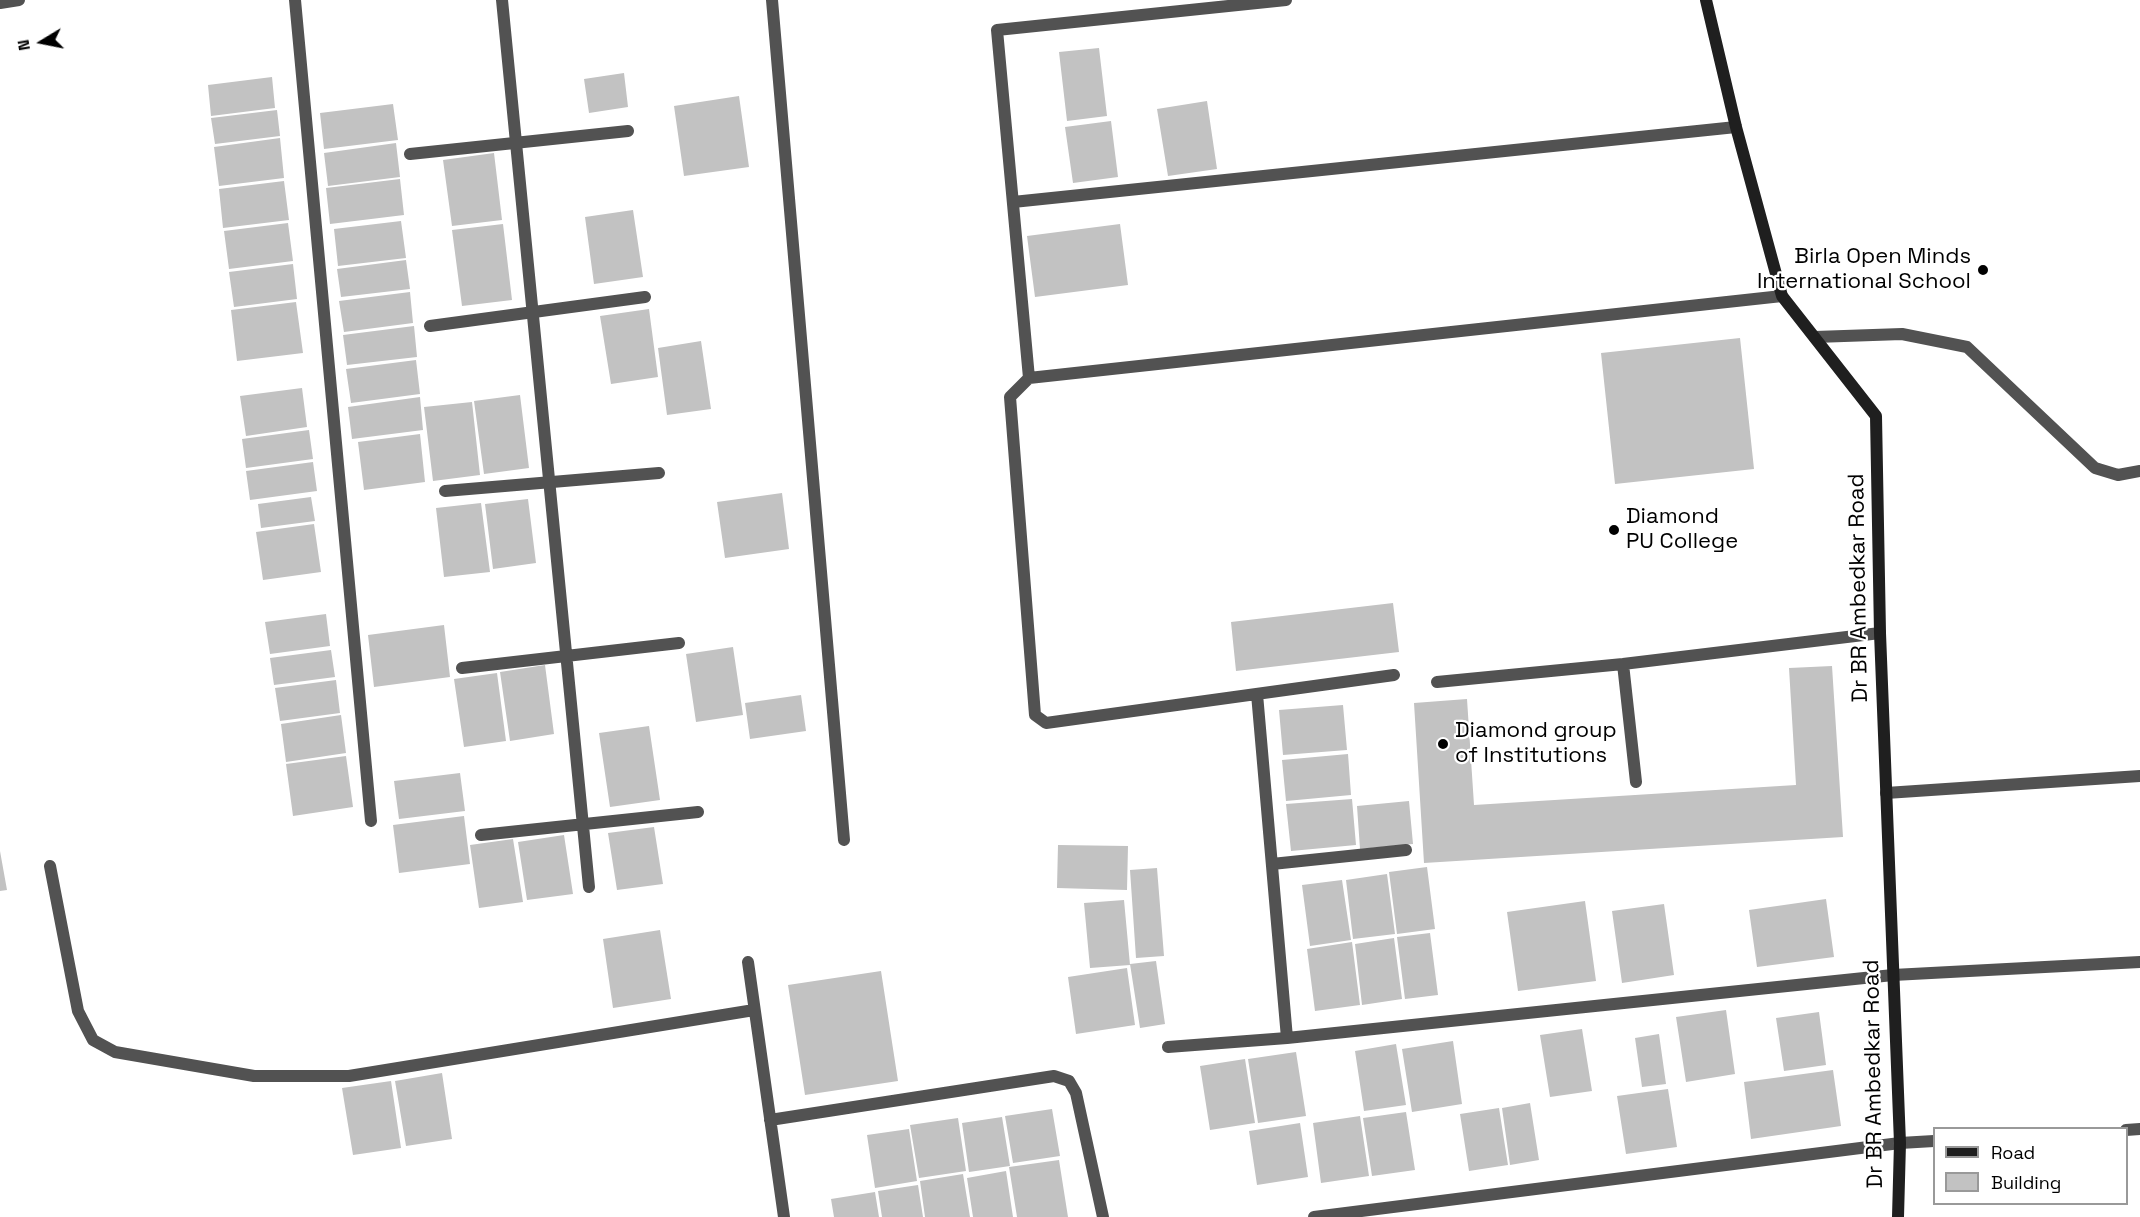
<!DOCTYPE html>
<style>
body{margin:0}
#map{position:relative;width:2140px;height:1217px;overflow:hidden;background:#fff;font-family:"Space Grotesk",sans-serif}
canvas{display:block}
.legend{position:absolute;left:1933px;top:1127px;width:195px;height:78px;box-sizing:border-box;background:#fff;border:2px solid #999;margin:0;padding:8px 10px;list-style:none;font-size:18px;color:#000}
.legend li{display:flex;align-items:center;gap:12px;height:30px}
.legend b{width:30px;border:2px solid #999}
.north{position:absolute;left:12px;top:12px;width:60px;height:60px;-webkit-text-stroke:4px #fff;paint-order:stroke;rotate:260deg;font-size:16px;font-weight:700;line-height:24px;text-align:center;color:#000}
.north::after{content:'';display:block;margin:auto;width:21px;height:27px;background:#000;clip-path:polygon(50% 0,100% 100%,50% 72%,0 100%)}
</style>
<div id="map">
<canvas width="2140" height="1217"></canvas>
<ul class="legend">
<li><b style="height:8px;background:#1f1f1f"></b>Road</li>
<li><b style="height:16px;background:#c2c2c2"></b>Building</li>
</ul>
<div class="north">N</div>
</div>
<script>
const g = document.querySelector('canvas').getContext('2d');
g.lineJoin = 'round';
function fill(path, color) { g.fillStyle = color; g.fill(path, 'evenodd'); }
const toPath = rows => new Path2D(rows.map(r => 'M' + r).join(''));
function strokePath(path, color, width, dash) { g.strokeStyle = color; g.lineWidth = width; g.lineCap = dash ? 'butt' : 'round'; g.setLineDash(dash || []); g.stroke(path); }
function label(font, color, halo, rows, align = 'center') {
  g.font = font + ' "Space Grotesk",sans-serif'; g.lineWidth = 4.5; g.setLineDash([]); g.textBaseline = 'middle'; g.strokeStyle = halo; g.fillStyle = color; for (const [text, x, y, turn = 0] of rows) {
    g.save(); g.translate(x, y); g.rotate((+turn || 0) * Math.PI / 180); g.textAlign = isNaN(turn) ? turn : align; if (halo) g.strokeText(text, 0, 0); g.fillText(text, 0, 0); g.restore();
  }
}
fill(toPath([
 [1099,48,1107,116,1067,121,1059,52],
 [624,73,628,107,589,113,584,79],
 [272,77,275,108,211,116,208,85],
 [739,96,749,167,684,176,674,106],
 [1207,101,1217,169,1168,176,1157,109],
 [393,104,398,140,324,149,320,113],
 [277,110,280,136,215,144,211,118],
 [1111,121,1118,177,1073,183,1065,127],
 [280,138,284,178,219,186,214,147],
 [396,143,400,177,328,186,324,153],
 [494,153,502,220,452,226,443,160],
 [400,179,404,215,330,224,326,188],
 [284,181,289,220,223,228,219,189],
 [633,210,643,277,594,284,585,217],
 [401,221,406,258,338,266,334,229],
 [288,223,293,261,229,269,224,231],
 [503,224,512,300,462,306,452,230],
 [1120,224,1128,285,1035,297,1027,236],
 [406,260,410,289,341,297,337,269],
 [293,264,297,299,234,307,229,272],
 [410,292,413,323,344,332,339,301],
 [296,302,303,353,237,361,231,310],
 [649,309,658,377,611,384,600,316],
 [414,326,417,357,347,365,343,335],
 [1740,338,1754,469,1615,484,1601,353],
 [701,341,711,409,667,415,658,348],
 [416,360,420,394,351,403,346,369],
 [302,388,307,427,246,436,240,396],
 [520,395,529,468,484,474,474,401],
 [420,397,423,430,352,439,348,407],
 [472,402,480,475,433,481,424,407],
 [309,430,313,459,246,468,242,439],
 [420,434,425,482,364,490,358,442],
 [313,462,317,491,250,500,246,471],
 [782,493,789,549,725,558,717,502],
 [311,497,315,521,261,528,258,504],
 [528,499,536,563,493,569,485,504],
 [481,503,490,572,444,577,436,508],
 [314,524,321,572,263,580,256,532],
 [1393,603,1399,652,1236,671,1231,622],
 [326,614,330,646,270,654,265,622],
 [444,625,450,677,374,687,368,635],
 [733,647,743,715,696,722,686,654],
 [331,650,335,677,274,685,270,658],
 [545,665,554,734,510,741,500,672],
 [1832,666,1843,837,1424,863,1414,703,1467,699,1474,805,1796,785,1789,668],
 [497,673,506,741,464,747,454,679],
 [336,680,340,713,280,721,275,688],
 [801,695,806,731,750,739,745,703],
 [1343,705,1347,750,1283,755,1279,710],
 [341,715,346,753,286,762,281,724],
 [649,726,660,800,610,807,599,733],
 [1348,754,1351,795,1286,801,1282,760],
 [346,756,353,807,293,816,286,764],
 [460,773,465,811,399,819,394,781],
 [1352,799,1356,845,1291,851,1286,804],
 [1409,801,1413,844,1360,849,1357,806],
 [464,816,470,864,399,873,393,825],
 [654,827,663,884,617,890,608,833],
 [564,835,573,894,527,900,518,842],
 [513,839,523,902,479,908,470,845],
 [1058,845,1128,846,1127,890,1057,888],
 [0,851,7,890,0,891],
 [1427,867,1435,929,1397,934,1389,872],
 [1157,868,1164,956,1136,958,1130,870],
 [1387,874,1395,934,1353,939,1346,880],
 [1342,880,1351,940,1310,946,1302,885],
 [1826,899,1834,957,1757,967,1749,910],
 [1124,900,1130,965,1090,968,1084,903],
 [1585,901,1596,981,1518,991,1507,912],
 [1664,904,1674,975,1622,983,1612,911],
 [660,930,671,999,613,1008,603,939],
 [1430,933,1438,995,1405,999,1397,937],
 [1394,938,1402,999,1362,1005,1355,944],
 [1352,942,1360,1005,1315,1011,1307,949],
 [1156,961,1165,1024,1140,1028,1130,964],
 [1127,968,1135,1025,1076,1034,1068,977],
 [881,971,898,1081,805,1095,788,985],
 [1726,1010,1735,1074,1686,1082,1676,1017],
 [1819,1012,1826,1065,1784,1071,1776,1018],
 [1582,1029,1592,1091,1550,1097,1540,1035],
 [1659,1034,1666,1084,1642,1087,1635,1038],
 [1453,1041,1462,1104,1412,1112,1402,1049],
 [1396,1044,1406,1105,1364,1111,1355,1051],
 [1296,1052,1306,1116,1258,1123,1248,1059],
 [1245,1059,1255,1123,1210,1130,1200,1066],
 [1833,1070,1841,1126,1751,1139,1744,1082],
 [442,1073,452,1139,406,1146,395,1081],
 [391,1081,401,1148,353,1155,342,1088],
 [1668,1089,1677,1147,1626,1154,1617,1096],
 [1530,1103,1539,1160,1510,1165,1502,1108],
 [1499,1108,1508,1165,1469,1171,1460,1114],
 [1052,1109,1060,1156,1013,1163,1005,1116],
 [1406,1112,1415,1170,1372,1176,1363,1118],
 [1360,1116,1369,1176,1321,1183,1313,1123],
 [1002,1117,1010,1166,969,1172,962,1123],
 [958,1118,966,1171,919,1178,910,1125],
 [1300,1123,1308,1177,1257,1185,1249,1131],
 [909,1129,917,1181,875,1188,867,1135],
 [1059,1160,1068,1217,1017,1217,1009,1167],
 [1006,1171,1013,1217,973,1217,967,1178],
 [963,1174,970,1217,925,1217,920,1181],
 [918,1185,923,1217,882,1217,878,1191],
 [875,1192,879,1217,834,1217,831,1199]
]), '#c2c2c2');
strokePath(toPath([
 [295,0,371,821],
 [1815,337,1902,334,1967,347,2095,468,2118,475,2140,471],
 [1623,664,1636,782],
 [1437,682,1623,664,1880,633]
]), '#525252', 12);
strokePath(toPath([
 [502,0,589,887],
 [772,0,844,840],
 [1286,0,997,30,1029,378,1782,296],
 [0,3,19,0],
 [410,154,628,131],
 [1013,202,1736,127],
 [430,326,645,297],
 [1029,378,1010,397,1035,715,1046,723,1394,675],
 [445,491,659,473],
 [462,668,679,643],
 [1257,694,1287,1038],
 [1886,793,2140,776],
 [481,835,698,812],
 [1272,864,1406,850],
 [50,866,78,1011,93,1040,115,1052,254,1076,349,1076,754,1010],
 [748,962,784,1217],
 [1168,1047,1287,1038,1893,975,2140,962],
 [770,1120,1054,1076,1069,1081,1076,1093,1103,1217],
 [2126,1130,2140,1129],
 [1314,1217,1900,1143,1934,1141]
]), '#525252', 12);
strokePath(toPath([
 [1706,0,1736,127,1782,296,1876,416,1880,633,1900,1143,1898,1217]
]), '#1f1f1f', 12);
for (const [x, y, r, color] of [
 [1983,270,6,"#000"],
 [1614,530,6,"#000"],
 [1443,744,6,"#000"]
]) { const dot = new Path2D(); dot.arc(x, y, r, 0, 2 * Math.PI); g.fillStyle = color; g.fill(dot); strokePath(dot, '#fff', 2); }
label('22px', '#000', '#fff', [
 ["Birla Open Minds",1971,257,"right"],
 ["International School",1971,282,"right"],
 ["Diamond",1626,517],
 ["PU College",1626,542],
 ["Diamond group",1455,731],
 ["of Institutions",1455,756]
], 'left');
label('22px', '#000', '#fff', [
 ["Dr BR Ambedkar Road",1859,588,-91],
 ["Dr BR Ambedkar Road",1874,1074,-91]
]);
</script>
